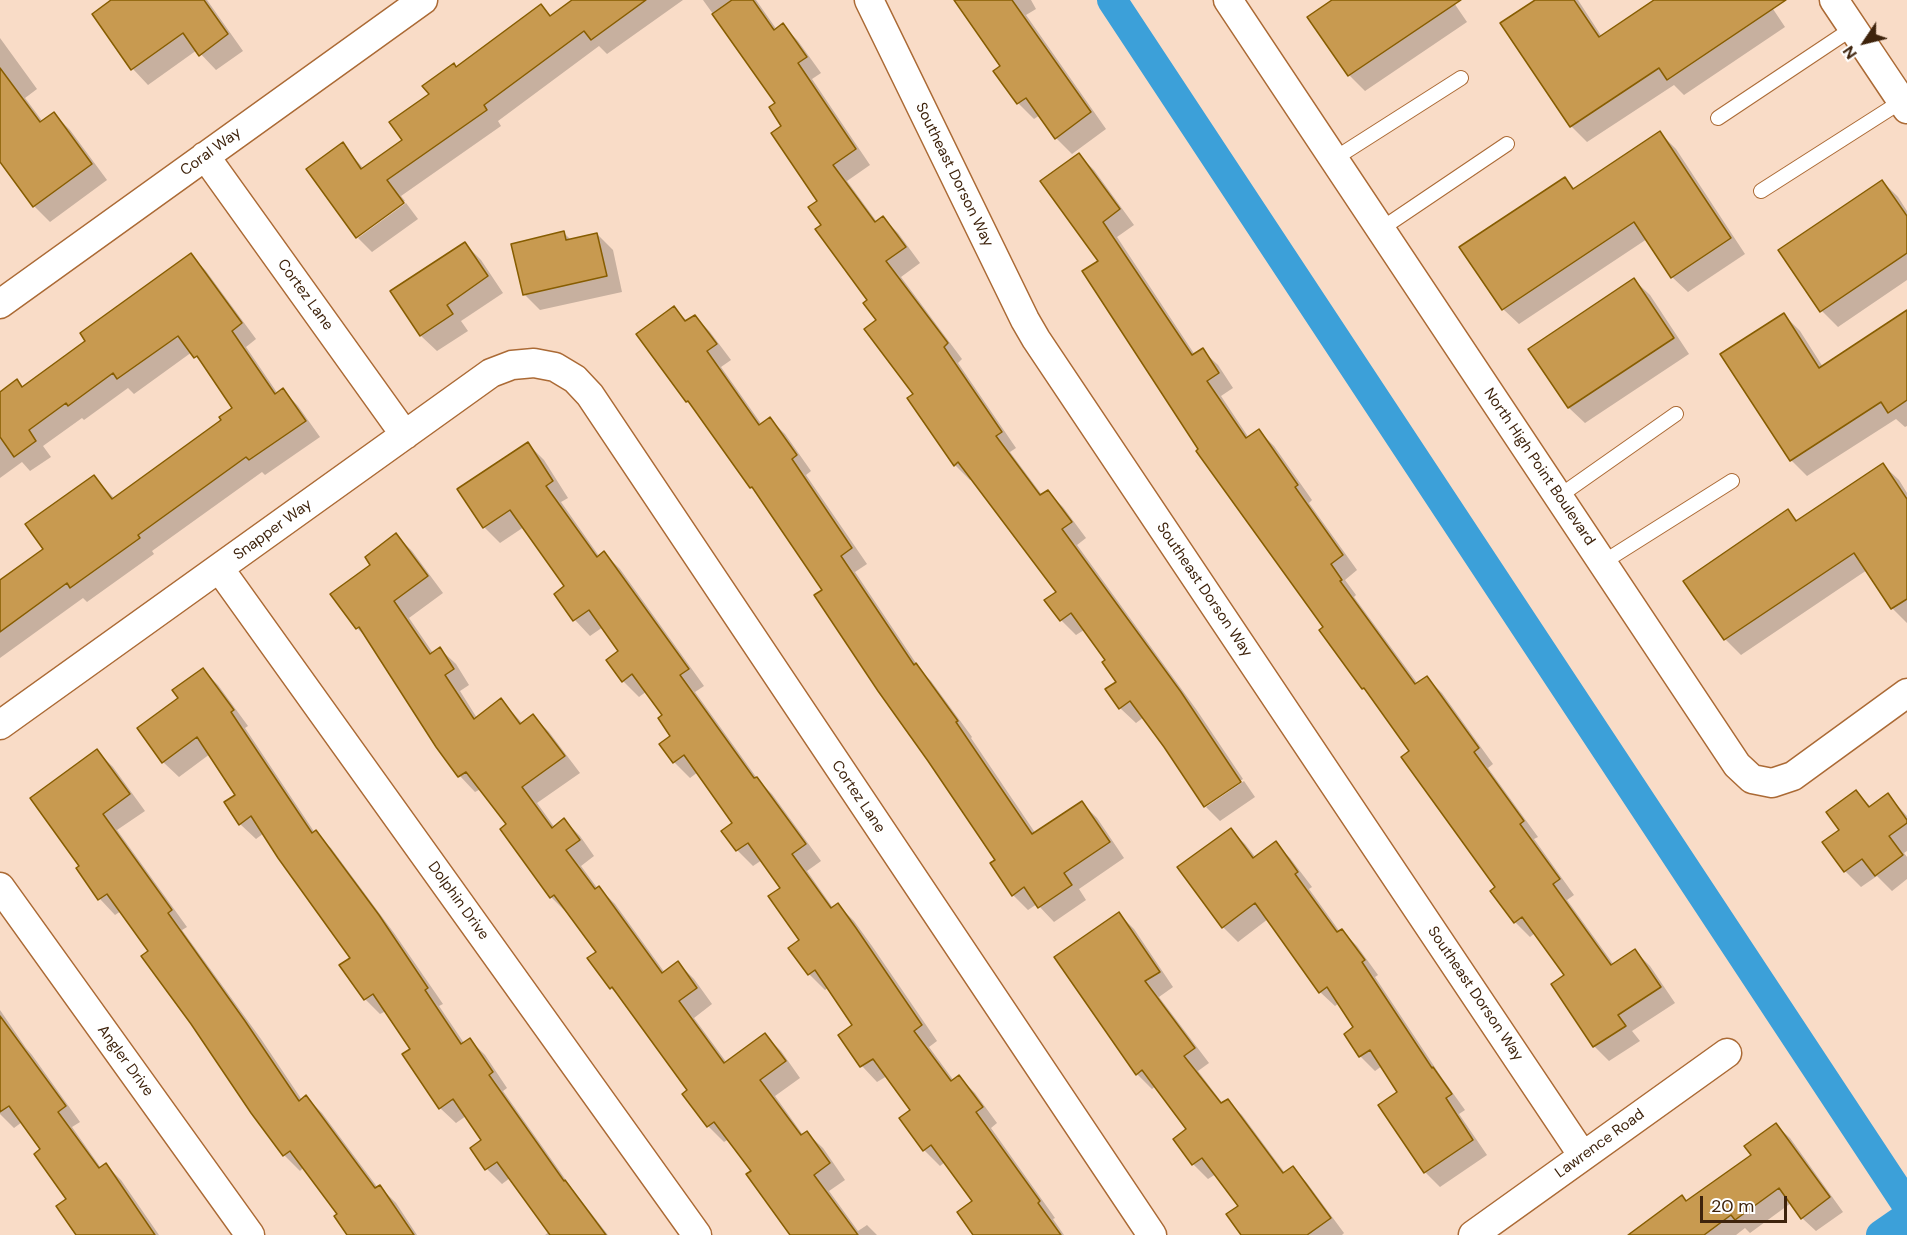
<!DOCTYPE html>
<style>
body{margin:0}
#map{position:relative;width:1907px;height:1235px;overflow:hidden;background:#f9dcc7;font-family:"DM Sans",sans-serif}
canvas{display:block}
.north{position:absolute;left:1835px;top:12px;width:60px;height:60px;-webkit-text-stroke:4px #fff;paint-order:stroke;rotate:235deg;font-size:16px;font-weight:700;line-height:24px;text-align:center;color:#3e230c}
.north::after{content:'';display:block;margin:auto;width:21px;height:27px;background:#3e230c;clip-path:polygon(50% 0,100% 100%,50% 72%,0 100%)}
.scale{position:absolute;left:1700px;top:1196px;width:87px;height:27px;box-sizing:border-box;border:3px solid #3e230c;border-top:0;padding-left:8px;font-size:18px;line-height:21px;white-space:nowrap;color:#3e230c;-webkit-text-stroke:4px #fff;paint-order:stroke}
</style>
<div id="map">
<canvas width="1907" height="1235"></canvas>
<div class="north">N</div>
<div class="scale">20 m</div>
</div>
<script>
const g = document.querySelector('canvas').getContext('2d');
g.lineJoin = 'round';
function fill(path, color) { g.fillStyle = color; g.fill(path, 'evenodd'); }
const toPath = rows => new Path2D(rows.map(r => 'M' + r).join(''));
function strokePath(path, color, width, dash) { g.strokeStyle = color; g.lineWidth = width; g.lineCap = dash ? 'butt' : 'round'; g.setLineDash(dash || []); g.stroke(path); }
function label(font, color, halo, rows, align = 'center') {
  g.font = font + ' "DM Sans",sans-serif'; g.lineWidth = 4.5; g.setLineDash([]); g.textBaseline = 'middle'; g.strokeStyle = halo; g.fillStyle = color; for (const [text, x, y, turn = 0] of rows) {
    g.save(); g.translate(x, y); g.rotate((+turn || 0) * Math.PI / 180); g.textAlign = isNaN(turn) ? turn : align; if (halo) g.strokeText(text, 0, 0); g.fillText(text, 0, 0); g.restore();
  }
}
fill(toPath([
 [113,0,207,0,243,51,216,70,197,50,148,85,133,69],
 [574,0,683,0,607,54,599,46,498,121,501,126,401,196,405,201,357,235,342,144,364,169,404,141,431,94,457,68,541,6,551,17],
 [703,0,756,0,777,30,783,25,798,41,821,73,812,79,870,165,847,181,877,222,883,218,898,233,920,263,901,277,962,359,958,363,1016,448,1010,452,1042,495,1048,492,1063,507,1086,538,1077,545,1196,709,1243,779,1206,804,1206,807,1144,717,1136,723,1120,708,1118,682,1107,660,1084,630,1076,635,1061,620,1058,592,972,478,970,480,955,465,915,395,869,300,823,225,819,201,783,126,777,103],
 [956,0,1031,0,1036,9,1026,15,1106,129,1072,154,1056,138,1040,115,1034,119,1018,103,1002,67],
 [1334,0,1452,0,1467,22,1365,91,1349,75],
 [1538,0,1578,0,1602,37,1657,0,1767,0,1785,27,1684,95,1674,85,1587,142,1571,126,1502,24],
 [0,38,37,89,25,98,43,122,54,114,70,130,107,180,50,222,34,206,0,159],
 [1660,133,1676,149,1745,254,1688,292,1672,277,1647,239,1519,324,1503,309,1565,179,1575,189],
 [1079,155,1094,170,1134,225,1117,237,1195,355,1202,350,1218,365,1233,388,1221,396,1249,438,1259,431,1274,446,1312,500,1309,503,1357,570,1345,580,1356,595,1354,597,1418,684,1427,678,1442,693,1493,764,1488,768,1538,837,1534,839,1574,895,1567,900,1614,965,1635,951,1650,966,1675,1003,1632,1031,1640,1041,1609,1061,1594,1046,1567,976,1535,933,1530,937,1515,922,1497,888,1411,751,1375,700,1363,688,1321,630,1325,627,1200,450,1100,261],
 [1882,181,1898,197,1907,211,1907,280,1838,327,1822,311,1780,250],
 [406,203,418,219,372,252,358,238],
 [564,233,571,240,597,234,613,250,622,292,540,310,524,294],
 [465,244,481,260,503,293,461,321,468,331,437,351,421,336,392,292],
 [191,255,206,271,256,339,246,347,278,394,283,390,298,406,320,437,265,475,262,472,152,551,154,554,87,602,83,598,0,658,0,580,2,581,45,550,94,477,115,499,223,421,234,408,208,370,192,352,134,394,128,388,84,420,82,418,43,446,51,457,30,471,22,462,0,478,0,394,17,381,23,388,87,341],
 [1634,280,1650,295,1689,354,1585,423,1569,408,1530,349],
 [674,308,688,322,695,316,710,332,731,360,721,367,762,425,770,419,785,434,811,471,806,475,867,564,855,572,922,672,931,681,972,737,971,738,1036,834,1082,803,1097,818,1124,858,1079,889,1086,900,1054,922,1037,904,1028,910,1013,895,997,860,824,590,760,495,751,487,695,409,688,401],
 [1907,312,1907,426,1905,427,1896,419,1807,476,1791,460,1722,355,1784,315,1800,331,1823,367],
 [528,444,544,460,568,498,561,502,599,556,604,553,620,569,704,686,695,692,759,781,772,794,821,861,807,871,833,908,838,905,854,921,872,946,937,1041,929,1047,954,1081,959,1077,975,1093,997,1123,991,1128,1055,1218,1053,1219,1064,1235,975,1235,974,1202,945,1162,940,1166,924,1150,912,1110,887,1076,877,1082,862,1066,840,1035,854,1026,828,988,825,990,809,974,801,940,782,888,762,860,753,866,737,850,723,831,734,823,698,772,690,778,674,762,672,736,664,715,647,691,639,697,623,681,620,652,603,627,590,636,575,620,556,594,566,587,524,527,500,543,484,527],
 [1883,465,1899,480,1907,493,1907,623,1893,609,1867,570,1741,655,1725,639,1685,581,1788,511,1798,521],
 [396,535,412,551,443,593,409,618,433,653,440,649,456,664,469,685,460,691,477,718,501,700,523,724,533,716,549,732,580,773,537,803,555,828,564,820,580,836,594,856,581,866,598,889,599,888,615,904,665,973,678,963,694,979,712,1004,694,1018,727,1063,765,1035,781,1051,800,1078,775,1096,803,1135,807,1133,823,1148,845,1180,829,1191,858,1231,867,1225,877,1235,792,1235,753,1171,729,1139,724,1142,708,1126,684,1094,689,1091,625,1002,611,988,589,959,598,953,568,912,567,913,551,897,502,829,508,825,481,789,475,792,460,776,437,746,369,640,357,628,372,565],
 [203,670,218,685,248,726,245,728,315,833,331,848,394,933,443,1004,439,1006,464,1043,469,1039,485,1055,507,1088,503,1091,573,1190,608,1235,545,1235,549,1232,510,1178,502,1184,487,1169,483,1140,466,1116,456,1123,440,1108,412,1049,386,1011,380,1014,365,999,352,958,264,833,256,839,240,824,237,796,210,754,179,777,163,762,180,698],
 [97,751,113,767,145,811,117,830,187,927,182,930,261,1039,302,1100,306,1097,322,1113,378,1188,380,1187,396,1203,417,1235,348,1235,339,1214,304,1167,300,1171,284,1155,150,951,121,911,115,915,100,899,81,866],
 [1244,781,1255,797,1220,821,1206,807],
 [1856,792,1871,807,1888,795,1907,816,1907,851,1904,853,1907,857,1907,879,1892,891,1877,876,1861,887,1845,871,1824,842,1841,830],
 [1231,830,1245,844,1256,858,1275,843,1290,858,1312,887,1309,889,1340,932,1342,931,1357,946,1378,975,1375,977,1442,1078,1465,1110,1459,1114,1487,1155,1440,1187,1425,1172,1380,1105,1399,1092,1382,1066,1375,1071,1360,1056,1355,1027,1339,1003,1335,1006,1320,992,1268,919,1238,942,1223,927],
 [1119,914,1134,929,1173,987,1159,997,1209,1063,1198,1071,1223,1104,1228,1101,1242,1115,1285,1173,1293,1168,1307,1183,1344,1233,1342,1235,1243,1235,1240,1206,1216,1174,1208,1179,1193,1164,1175,1140,1188,1129,1156,1086,1152,1089,1137,1074],
 [0,1010,26,1048,32,1055,80,1122,72,1127,101,1168,106,1165,121,1180,159,1235,79,1235,68,1199,42,1150,22,1122,14,1128,0,1114],
 [1776,1125,1790,1138,1843,1212,1816,1231,1802,1218,1791,1203,1750,1233,1745,1228,1736,1235,1629,1235,1687,1202,1753,1155]
]), '#0003');
strokePath(toPath([
 [1112,0,1907,1205],
 [1881,1235,1907,1217]
]), '#3ca0d9', 30);
const building = toPath([
 [111,0,204,0,228,34,199,56,183,33,131,70,92,14,111,0],
 [572,0,646,0,591,40,584,31,484,105,487,110,387,180,404,203,356,238,306,169,343,142,361,169,402,140,389,122,429,94,422,86,454,63,456,67,541,4,550,16,572,0],
 [732,0,753,0,774,30,783,23,807,57,798,63,856,149,833,165,875,222,883,216,906,247,886,261,948,343,944,347,1002,432,996,436,1040,495,1048,490,1072,522,1062,529,1181,692,1241,782,1204,807,1164,747,1130,701,1119,709,1105,689,1116,682,1102,662,1105,660,1071,613,1060,621,1044,600,1056,592,958,462,954,466,907,398,913,394,864,329,876,320,863,303,867,300,815,229,821,225,808,207,817,201,771,133,781,126,769,107,775,103,712,14,732,0],
 [954,0,1012,0,1091,112,1055,139,1026,98,1017,104,993,71,1000,66,954,0],
 [1332,0,1461,0,1348,76,1307,17,1332,0],
 [1535,0,1574,0,1599,37,1654,0,1786,0,1667,80,1659,68,1570,127,1500,23,1535,0],
 [0,68,40,122,54,112,92,164,33,207,0,162,0,68],
 [1660,131,1731,238,1671,278,1634,222,1502,310,1459,247,1565,177,1573,189,1660,131],
 [1079,153,1120,209,1103,222,1192,355,1203,348,1219,373,1207,381,1246,438,1259,429,1298,485,1295,487,1343,555,1331,564,1342,580,1340,581,1415,684,1427,676,1479,748,1474,752,1524,821,1520,824,1560,879,1553,884,1611,965,1635,949,1661,987,1618,1015,1626,1026,1593,1047,1551,984,1564,975,1522,917,1514,923,1490,891,1495,887,1401,757,1409,751,1364,688,1362,689,1319,630,1323,627,1196,451,1198,449,1082,271,1098,261,1040,181,1079,153],
 [1882,180,1907,216,1907,253,1820,312,1778,250,1882,180],
 [564,231,566,240,597,233,607,276,523,295,511,244,564,231],
 [465,242,488,276,447,305,453,314,420,336,390,291,465,242],
 [191,253,242,323,232,331,275,394,283,388,306,421,249,460,246,457,138,535,140,538,70,588,67,583,0,632,0,580,43,549,25,524,94,475,112,499,221,420,219,417,232,408,197,356,194,358,178,336,117,379,113,373,68,406,66,403,29,430,36,441,14,457,0,437,0,392,17,379,22,387,85,341,80,333,191,253],
 [1634,278,1674,338,1568,408,1528,349,1634,278],
 [674,306,685,321,695,315,717,344,707,351,759,425,770,417,797,455,792,459,852,548,841,556,914,665,916,663,958,721,956,722,1032,834,1082,801,1110,842,1064,873,1072,885,1038,908,1024,887,1012,896,990,863,995,860,928,761,878,691,814,595,822,590,752,487,750,488,688,401,686,402,636,334,674,306],
 [1907,310,1907,400,1888,413,1881,402,1790,461,1720,354,1784,313,1819,368,1907,310],
 [528,442,553,481,546,486,597,557,604,551,689,669,680,675,754,778,757,777,806,844,792,854,831,908,838,903,856,928,922,1025,914,1031,951,1081,959,1075,983,1107,976,1112,1040,1201,1038,1203,1061,1235,973,1235,957,1212,972,1201,931,1145,923,1151,899,1118,910,1110,873,1059,860,1067,838,1035,852,1025,815,970,808,975,788,948,799,940,768,896,780,888,748,843,736,851,721,831,732,823,684,755,673,763,659,744,670,736,658,718,662,715,632,674,622,682,606,660,618,651,589,610,573,621,554,594,564,586,510,510,483,528,457,489,528,442],
 [1883,463,1907,499,1907,599,1891,609,1854,553,1724,640,1683,581,1788,509,1796,521,1883,463],
 [396,533,428,576,394,601,430,654,440,647,454,669,445,675,474,719,501,698,520,724,533,714,565,756,522,787,552,828,564,818,580,840,566,850,595,889,599,886,662,973,678,961,697,988,679,1001,724,1063,765,1033,786,1061,760,1080,801,1135,807,1131,830,1163,814,1175,858,1235,790,1235,746,1174,751,1171,714,1122,707,1127,682,1094,687,1090,612,987,610,989,587,958,596,952,554,895,550,898,500,829,506,824,466,772,458,777,436,747,359,627,356,629,330,594,370,565,365,557,396,533],
 [203,668,234,710,231,712,312,833,316,830,379,915,428,988,425,990,461,1044,470,1038,493,1072,489,1075,564,1181,565,1180,606,1235,550,1235,497,1162,485,1170,470,1148,481,1140,453,1099,439,1109,402,1054,410,1049,373,994,364,1000,339,965,350,958,278,858,251,816,239,825,224,802,235,795,197,737,162,763,137,728,178,698,172,690,203,668],
 [97,749,130,794,103,814,172,910,168,913,245,1021,299,1101,306,1095,375,1188,380,1185,414,1235,347,1235,334,1216,337,1214,290,1151,283,1156,251,1113,191,1024,141,956,148,951,107,894,98,900,76,868,79,866,30,798,97,749],
 [1856,790,1869,807,1888,793,1907,820,1907,823,1889,836,1903,855,1875,876,1862,859,1844,872,1822,842,1839,830,1826,812,1856,790],
 [1231,828,1253,858,1276,841,1298,872,1295,874,1337,932,1342,929,1365,960,1362,962,1432,1068,1433,1067,1452,1094,1446,1098,1473,1140,1424,1173,1378,1105,1397,1092,1370,1050,1359,1057,1344,1034,1353,1027,1327,987,1319,993,1255,903,1222,928,1177,867,1231,828],
 [1119,912,1160,972,1145,981,1195,1048,1184,1056,1221,1103,1228,1099,1283,1173,1293,1166,1331,1218,1307,1235,1241,1235,1226,1214,1238,1206,1202,1158,1192,1165,1173,1139,1186,1129,1142,1070,1136,1075,1054,957,1119,912],
 [0,1016,66,1106,58,1112,99,1168,106,1163,155,1235,76,1235,56,1206,66,1199,34,1154,40,1149,9,1106,0,1112,0,1016],
 [1776,1123,1830,1197,1801,1219,1779,1188,1735,1220,1731,1215,1704,1235,1628,1235,1682,1195,1686,1201,1751,1155,1744,1146,1776,1123]
]);
fill(building, '#c89a50');
strokePath(building, '#875d00', 1.5);
const lane = toPath([
 [1718,118,1853,28],
 [1334,159,1461,78],
 [1761,191,1902,101],
 [1381,229,1507,144],
 [1558,497,1676,414],
 [1602,563,1732,481]
]);
const street = toPath([
 [869,0,1025,320,1036,339,1583,1156],
 [1228,0,1737,765,1752,779,1772,783,1793,776,1907,693],
 [1834,0,1907,109],
 [205,156,405,435],
 [0,304,423,0],
 [219,568,697,1235],
 [0,725,491,373,512,365,534,363,555,367,575,379,590,395,1152,1235],
 [0,887,250,1235],
 [1473,1235,1727,1053]
]);
strokePath(lane, '#ab6a35', 16);
strokePath(street, '#ab6a35', 31);
strokePath(lane, '#fff', 14);
strokePath(street, '#fff', 28);
label('15px', '#3e230c', '#fff', [
 ["Coral Way",211,152,-36],
 ["Southeast Dorson Way",954,175,64],
 ["Cortez Lane",305,295,54],
 ["North High Point Boulevard",1539,467,56],
 ["Snapper Way",273,530,-36],
 ["Southeast Dorson Way",1204,590,56],
 ["Cortez Lane",858,797,56],
 ["Dolphin Drive",458,901,54],
 ["Southeast Dorson Way",1475,994,56],
 ["Angler Drive",125,1061,54],
 ["Lawrence Road",1600,1144,-36]
]);
</script>
